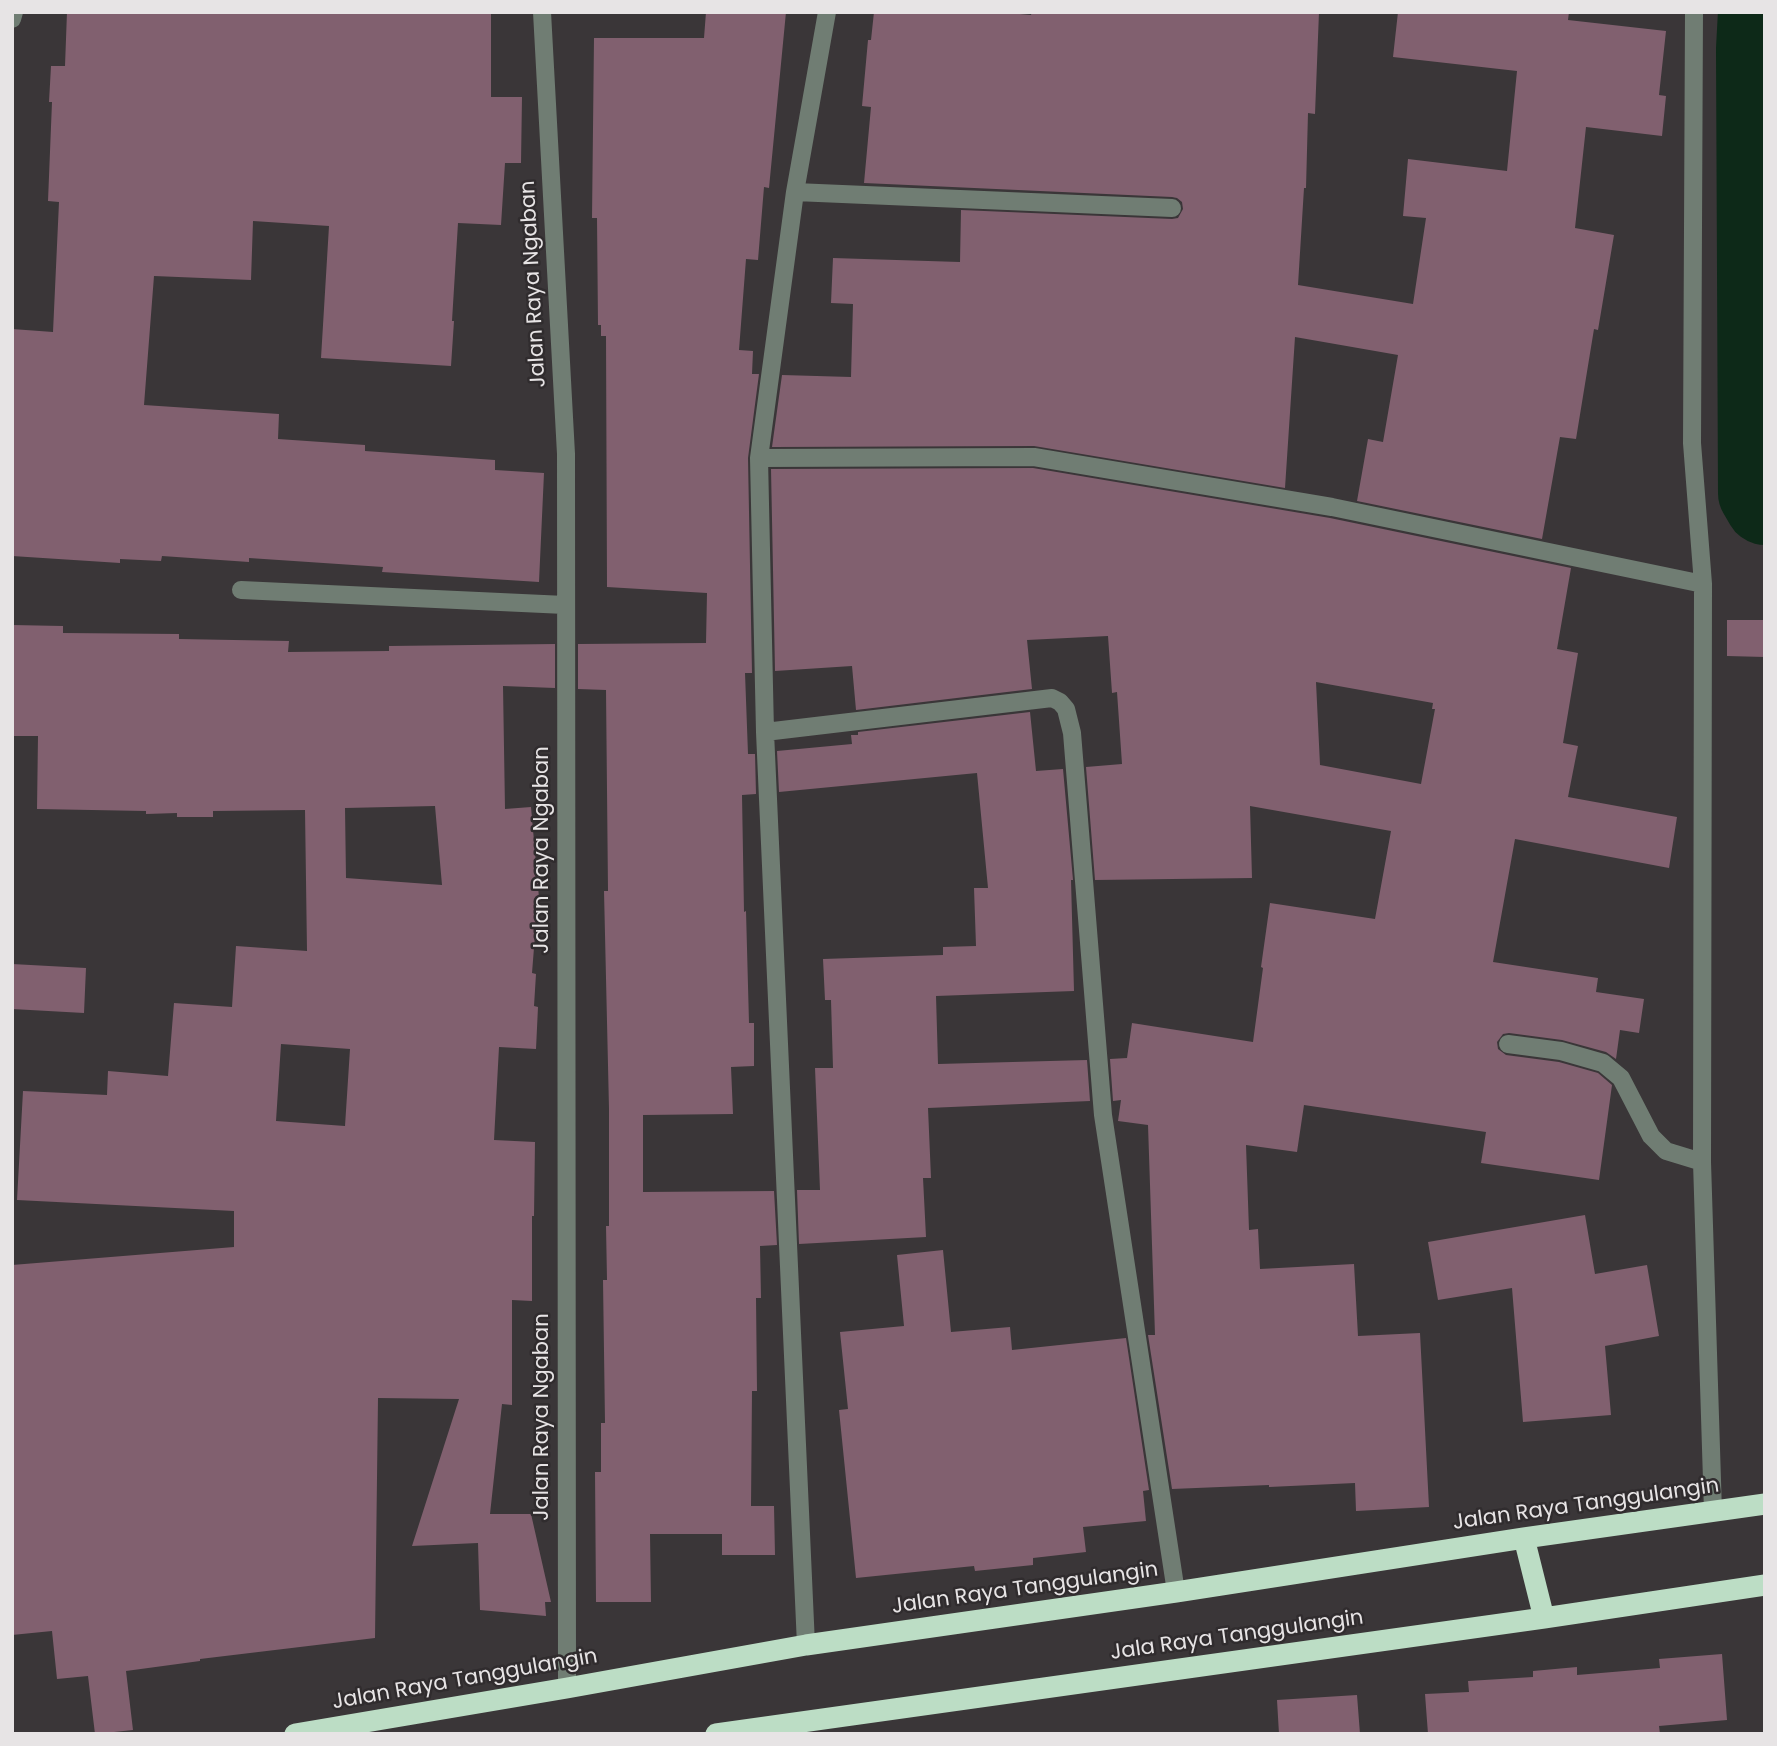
<!DOCTYPE html>
<style>
body{margin:0}
#map{position:relative;width:1777px;height:1746px;overflow:hidden;background:#3a3638;font-family:Poppins,sans-serif}
canvas{display:block}
.frame{position:absolute;inset:0;border:14px solid #e7e4e5;pointer-events:none}
</style>
<div id="map">
<canvas width="1777" height="1746"></canvas>
<div class="frame"></div>
</div>
<script>
const g = document.querySelector('canvas').getContext('2d');
g.lineJoin = 'round';
const toPath = rows => new Path2D(rows.map(r => 'M' + r).join(''));
function strokePath(path, color, width, dash) { g.strokeStyle = color; g.lineWidth = width; g.lineCap = dash ? 'butt' : 'round'; g.setLineDash(dash || []); g.stroke(path); }
function fill(path, color) { g.fillStyle = color; g.fill(path, 'evenodd'); }
function label(font, color, halo, rows, align = 'center') {
  g.font = font + ' Poppins,sans-serif'; g.lineWidth = 5; g.setLineDash([]); g.textBaseline = 'middle'; g.strokeStyle = halo; g.fillStyle = color; for (const [text, x, y, turn = 0] of rows) {
    g.save(); g.translate(x, y); g.rotate((+turn || 0) * Math.PI / 180); g.textAlign = isNaN(turn) ? turn : align; if (halo) g.strokeText(text, 0, 0); g.fillText(text, 0, 0); g.restore();
  }
}
strokePath(toPath([
 [1758,12,1756,49,1758,493,1765,505]
]), '#0d2918', 80);
fill(toPath([
 [67,12,491,12,491,97,522,97,521,163,505,163,501,225,458,223,452,321,454,321,451,366,321,358,329,226,253,221,251,280,154,276,144,405,279,414,278,439,365,445,365,451,495,460,495,470,544,473,539,582,382,572,383,567,249,558,249,562,162,556,161,561,120,559,120,563,12,556,12,329,53,332,59,202,48,201,52,102,49,102,51,66,65,66],
 [706,12,786,12,769,188,764,187,758,260,746,259,739,350,753,351,752,374,759,374,748,458,752,673,745,673,748,754,755,754,756,794,742,795,744,912,746,911,749,1023,754,1023,754,1066,731,1067,733,1114,643,1115,643,1192,774,1191,777,1245,760,1246,761,1298,756,1298,757,1391,752,1391,751,1506,774,1506,775,1555,722,1555,722,1534,650,1534,651,1602,596,1602,595,1472,601,1472,601,1423,605,1423,603,1280,607,1280,606,1226,609,1226,609,1109,604,891,608,891,606,690,578,689,578,644,706,643,707,593,607,587,606,336,601,336,601,325,598,325,597,218,592,218,594,38,704,38],
 [874,12,998,12,1031,15,1032,12,1319,12,1315,114,1308,113,1306,188,1304,188,1298,285,1413,304,1426,218,1403,216,1408,159,1507,171,1517,71,1393,57,1398,12,1569,12,1568,20,1666,31,1659,95,1666,96,1662,136,1586,127,1575,228,1614,235,1598,330,1594,329,1576,439,1560,437,1542,539,1357,501,1368,439,1383,442,1398,355,1295,337,1285,488,1034,446,772,447,782,375,851,377,853,304,831,303,833,258,960,262,961,210,1172,219,1178,218,1183,209,1182,202,1177,198,1172,197,864,183,871,107,862,106,868,40,871,40],
 [1033,468,1330,518,1571,568,1557,649,1578,653,1563,743,1578,746,1568,797,1677,817,1669,868,1515,839,1493,962,1598,978,1596,992,1644,999,1639,1033,1620,1030,1616,1059,1606,1052,1562,1040,1509,1033,1503,1034,1497,1042,1498,1049,1506,1055,1559,1062,1598,1073,1612,1085,1599,1180,1481,1163,1486,1132,1304,1105,1297,1152,1246,1145,1249,1230,1258,1229,1260,1269,1354,1264,1358,1336,1420,1333,1429,1507,1356,1511,1355,1483,1269,1487,1269,1485,1172,1489,1148,1335,1155,1335,1148,1125,1118,1121,1121,1100,1113,1101,1110,1059,1127,1058,1132,1023,1253,1042,1263,968,1261,967,1270,903,1375,919,1391,831,1250,806,1252,878,1095,880,1086,767,1122,764,1117,692,1112,693,1108,636,1027,640,1032,689,856,710,852,666,775,671,771,469],
 [1316,682,1433,703,1432,709,1435,709,1421,784,1320,765],
 [1727,620,1765,620,1765,657,1727,656],
 [12,625,63,626,63,633,179,634,179,639,289,641,288,652,389,651,389,646,555,644,555,688,503,686,505,809,531,807,540,909,537,910,532,973,536,974,534,1006,538,1007,536,1049,499,1047,494,1140,535,1142,534,1216,532,1216,532,1301,512,1300,512,1405,502,1404,490,1514,531,1514,551,1602,545,1602,546,1616,480,1610,478,1543,412,1546,459,1399,378,1398,375,1638,200,1659,200,1661,126,1671,133,1730,95,1734,88,1676,57,1679,52,1631,12,1635,12,1265,234,1247,234,1211,17,1200,23,1091,107,1095,108,1071,168,1076,174,1003,232,1007,236,946,307,951,305,810,213,811,213,817,177,817,177,813,146,814,146,811,37,809,38,736,14,736],
 [435,806,442,885,346,878,345,808],
 [281,1044,350,1049,345,1126,276,1121],
 [1030,712,1036,771,1063,769,1073,880,1071,880,1074,991,936,996,938,1064,1087,1060,1090,1101,928,1108,931,1178,923,1178,926,1237,799,1244,797,1190,820,1190,815,1068,833,1068,831,1000,825,1000,823,959,943,955,943,947,976,946,974,888,988,888,977,773,779,792,777,751,852,744,851,735,858,735,858,732],
 [12,964,86,968,84,1013,12,1009],
 [1585,1215,1595,1274,1647,1265,1659,1336,1605,1346,1611,1415,1523,1422,1512,1288,1438,1300,1428,1242],
 [943,1250,951,1332,1010,1327,1012,1350,1126,1338,1149,1490,1143,1491,1146,1521,1083,1527,1086,1552,1033,1558,1033,1565,975,1571,974,1566,856,1578,839,1410,848,1409,840,1332,904,1326,897,1255],
 [1722,1654,1727,1720,1659,1726,1660,1734,1428,1734,1425,1694,1469,1692,1468,1681,1533,1677,1533,1671,1577,1667,1577,1675,1660,1668,1659,1659],
 [1357,1695,1360,1734,1279,1734,1277,1700]
]), '#81606f');
strokePath(toPath([
 [542,12,566,454,567,1688],
 [1694,12,1692,443,1703,584,1702,1162,1713,1512],
 [12,19,14,12],
 [795,192,1172,208],
 [759,458,1034,457,1332,507,1703,584],
 [241,590,565,605],
 [765,732,1052,698,1060,702,1066,709,1072,733,1103,1115,1176,1592],
 [1508,1044,1561,1051,1603,1063,1621,1078,1651,1136,1666,1151,1702,1162],
 [806,1645,765,732,759,458,795,192,827,12]
]), '#707d73', 18);
strokePath(toPath([
 [1524,1538,1544,1618],
 [295,1734,567,1688,806,1645,1176,1592,1524,1538,1765,1504],
 [716,1734,1544,1618,1765,1585]
]), '#bcddc5', 21);
label('21px', '#e7e4e5', '#302c2e', [
 ["Jalan Raya Ngaban",534,284,-93],
 ["Jalan Raya Ngaban",543,850,-90],
 ["Jalan Raya Ngaban",543,1417,-90],
 ["Jalan Raya Tanggulangin",1586,1505,-8],
 ["Jalan Raya Tanggulangin",1025,1589,-8],
 ["Jala Raya Tanggulangin",1237,1636,-8],
 ["Jalan Raya Tanggulangin",465,1680,-10]
]);
</script>
